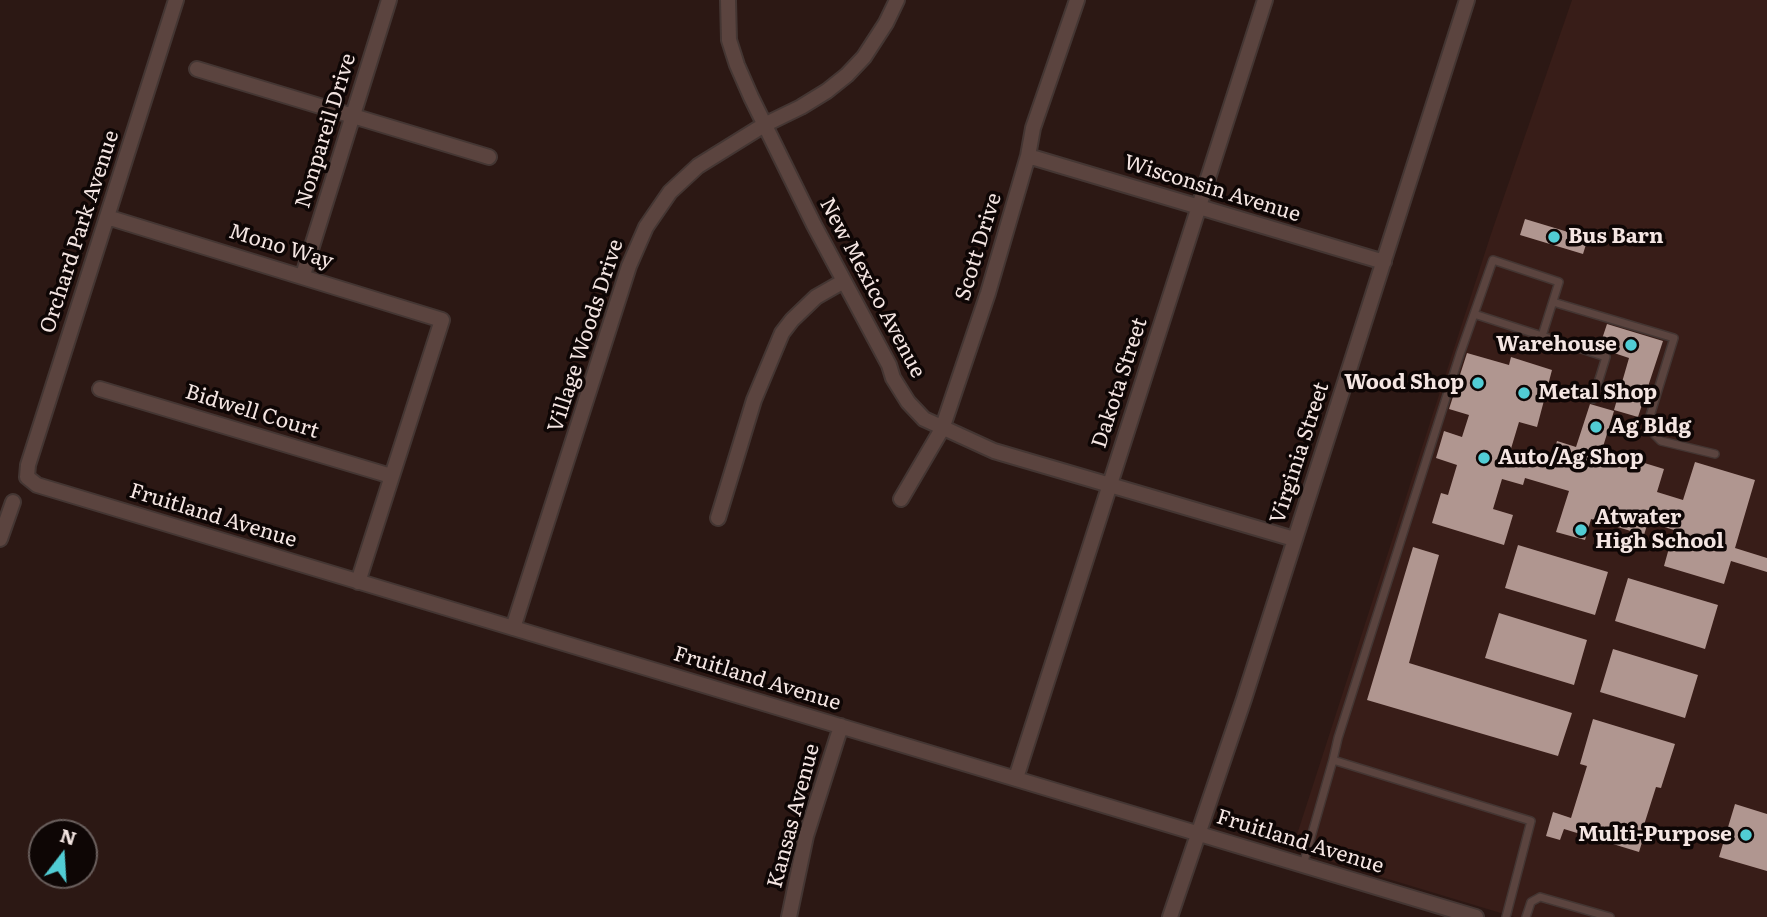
<!DOCTYPE html>
<style>
body{margin:0}
#map{position:relative;width:1767px;height:917px;overflow:hidden;background:#2c1814;font-family:Literata,serif}
canvas{display:block}
.north{position:absolute;left:28px;top:819px;width:70px;height:70px;box-sizing:border-box;background:#0e0605;border:2px solid #6a5f5d;border-radius:50%;rotate:17deg;font-size:19px;font-weight:700;line-height:28px;text-align:center;color:#f4e5e2}
.north::after{content:'';display:block;margin:auto;width:24px;height:32px;background:#51ccd4;clip-path:polygon(50% 0,100% 100%,50% 72%,0 100%)}
</style>
<div id="map">
<canvas width="1767" height="917"></canvas>
<div class="north">N</div>
</div>
<script>
const g = document.querySelector('canvas').getContext('2d');
g.lineJoin = 'round';
function fill(path, color) { g.fillStyle = color; g.fill(path, 'evenodd'); }
const toPath = rows => new Path2D(rows.map(r => 'M' + r).join(''));
function strokePath(path, color, width, dash) { g.strokeStyle = color; g.lineWidth = width; g.lineCap = dash ? 'butt' : 'round'; g.setLineDash(dash || []); g.stroke(path); }
function label(font, color, halo, rows, align = 'center') {
  g.font = font + ' Literata,serif'; g.lineWidth = 7; g.setLineDash([]); g.textBaseline = 'middle'; g.strokeStyle = halo; g.fillStyle = color; for (const [text, x, y, turn = 0] of rows) {
    g.save(); g.translate(x, y); g.rotate((+turn || 0) * Math.PI / 180); g.textAlign = isNaN(turn) ? turn : align; if (halo) g.strokeText(text, 0, 0); g.fillText(text, 0, 0); g.restore();
  }
}
fill(toPath([
 [1572,0,1767,0,1767,917,1514,917,1292,850,1491,234]
]), '#381d18');
fill(toPath([
 [1525,219,1588,238,1583,254,1520,235],
 [1607,324,1663,341,1638,417,1614,410,1629,358,1599,348],
 [1467,353,1509,365,1511,357,1552,370,1537,427,1519,422,1510,452,1550,464,1557,441,1576,447,1590,404,1614,411,1602,450,1664,469,1657,492,1683,500,1695,462,1755,480,1735,548,1767,558,1767,572,1731,561,1724,584,1664,566,1674,530,1648,522,1644,535,1591,519,1585,540,1556,532,1569,491,1525,478,1523,485,1502,479,1493,509,1513,515,1504,545,1432,523,1441,493,1448,495,1457,465,1436,458,1444,431,1462,437,1469,415,1449,409],
 [1518,545,1608,572,1595,615,1505,588],
 [1413,547,1439,555,1409,663,1572,713,1558,756,1367,700],
 [1628,578,1718,605,1705,649,1615,621],
 [1499,613,1587,640,1574,685,1485,658],
 [1613,649,1698,675,1685,718,1600,692],
 [1593,719,1675,744,1661,788,1656,787,1644,825,1647,826,1639,852,1564,829,1560,840,1546,836,1553,812,1571,818,1587,766,1580,764],
 [1735,804,1767,814,1767,871,1719,857]
]), '#b09690');
const lane = toPath([
 [1553,302,1674,338,1650,416,1650,430,1661,441,1715,454],
 [1542,336,1606,357,1593,399],
 [1333,760,1338,738,1460,354,1493,260,1559,282,1542,336,1474,314],
 [1303,865,1333,760,1531,821,1506,917],
 [1526,917,1531,902,1540,897,1610,917]
]);
const street = toPath([
 [176,0,28,465,27,477,37,485,1476,917],
 [728,0,729,40,737,65,751,97,814,225,889,365,893,378,908,402,924,419,994,451,1294,539],
 [197,69,489,157],
 [1028,156,1384,262],
 [107,217,442,320,358,582],
 [303,275,389,0],
 [100,389,391,476],
 [901,499,942,429,988,293,1028,156,1033,128,1077,0],
 [718,518,754,400,782,333,792,320,816,297,844,281],
 [0,539,13,502],
 [513,628,629,266,646,227,670,192,698,166,764,125,801,107,827,91,847,75,864,57,886,23,897,0],
 [1016,778,1265,0],
 [789,917,806,836,841,726],
 [1170,917,1244,699,1467,0]
]);
strokePath(lane, '#443633', 10);
strokePath(street, '#443633', 18);
strokePath(lane, '#5b443f', 7);
strokePath(street, '#5b443f', 14);
for (const [x, y, r, color] of [
 [1554,237,7,"#51ccd4"],
 [1631,345,7,"#51ccd4"],
 [1478,383,7,"#51ccd4"],
 [1524,393,7,"#51ccd4"],
 [1596,427,7,"#51ccd4"],
 [1484,458,7,"#51ccd4"],
 [1581,530,7,"#51ccd4"],
 [1746,835,7,"#51ccd4"]
]) { const dot = new Path2D(); dot.arc(x, y, r, 0, 2 * Math.PI); g.fillStyle = color; g.fill(dot); strokePath(dot, '#0e0605', 2.5); }
label('21px', '#f4e5e2', '#0e0605', [
 ["Nonpareil Drive",326,131,-73],
 ["Wisconsin Avenue",1212,189,17],
 ["Orchard Park Avenue",80,232,-72],
 ["Mono Way",281,247,17],
 ["Scott Drive",979,247,-73],
 ["New Mexico Avenue",872,288,62],
 ["Village Woods Drive",586,336,-72],
 ["Dakota Street",1120,383,-72],
 ["Bidwell Court",252,412,17],
 ["Virginia Street",1300,453,-72],
 ["Fruitland Avenue",213,516,17],
 ["Fruitland Avenue",757,679,17],
 ["Kansas Avenue",794,816,-75],
 ["Fruitland Avenue",1300,842,17]
]);
label('bold 21px', '#f4e5e2', '#0e0605', [
 ["Bus Barn",1568,237],
 ["Warehouse",1617,345,"right"],
 ["Wood Shop",1464,383,"right"],
 ["Metal Shop",1538,393],
 ["Ag Bldg",1610,427],
 ["Auto/Ag Shop",1498,458],
 ["Atwater",1595,518],
 ["High School",1595,542],
 ["Multi-Purpose",1732,835,"right"]
], 'left');
</script>
